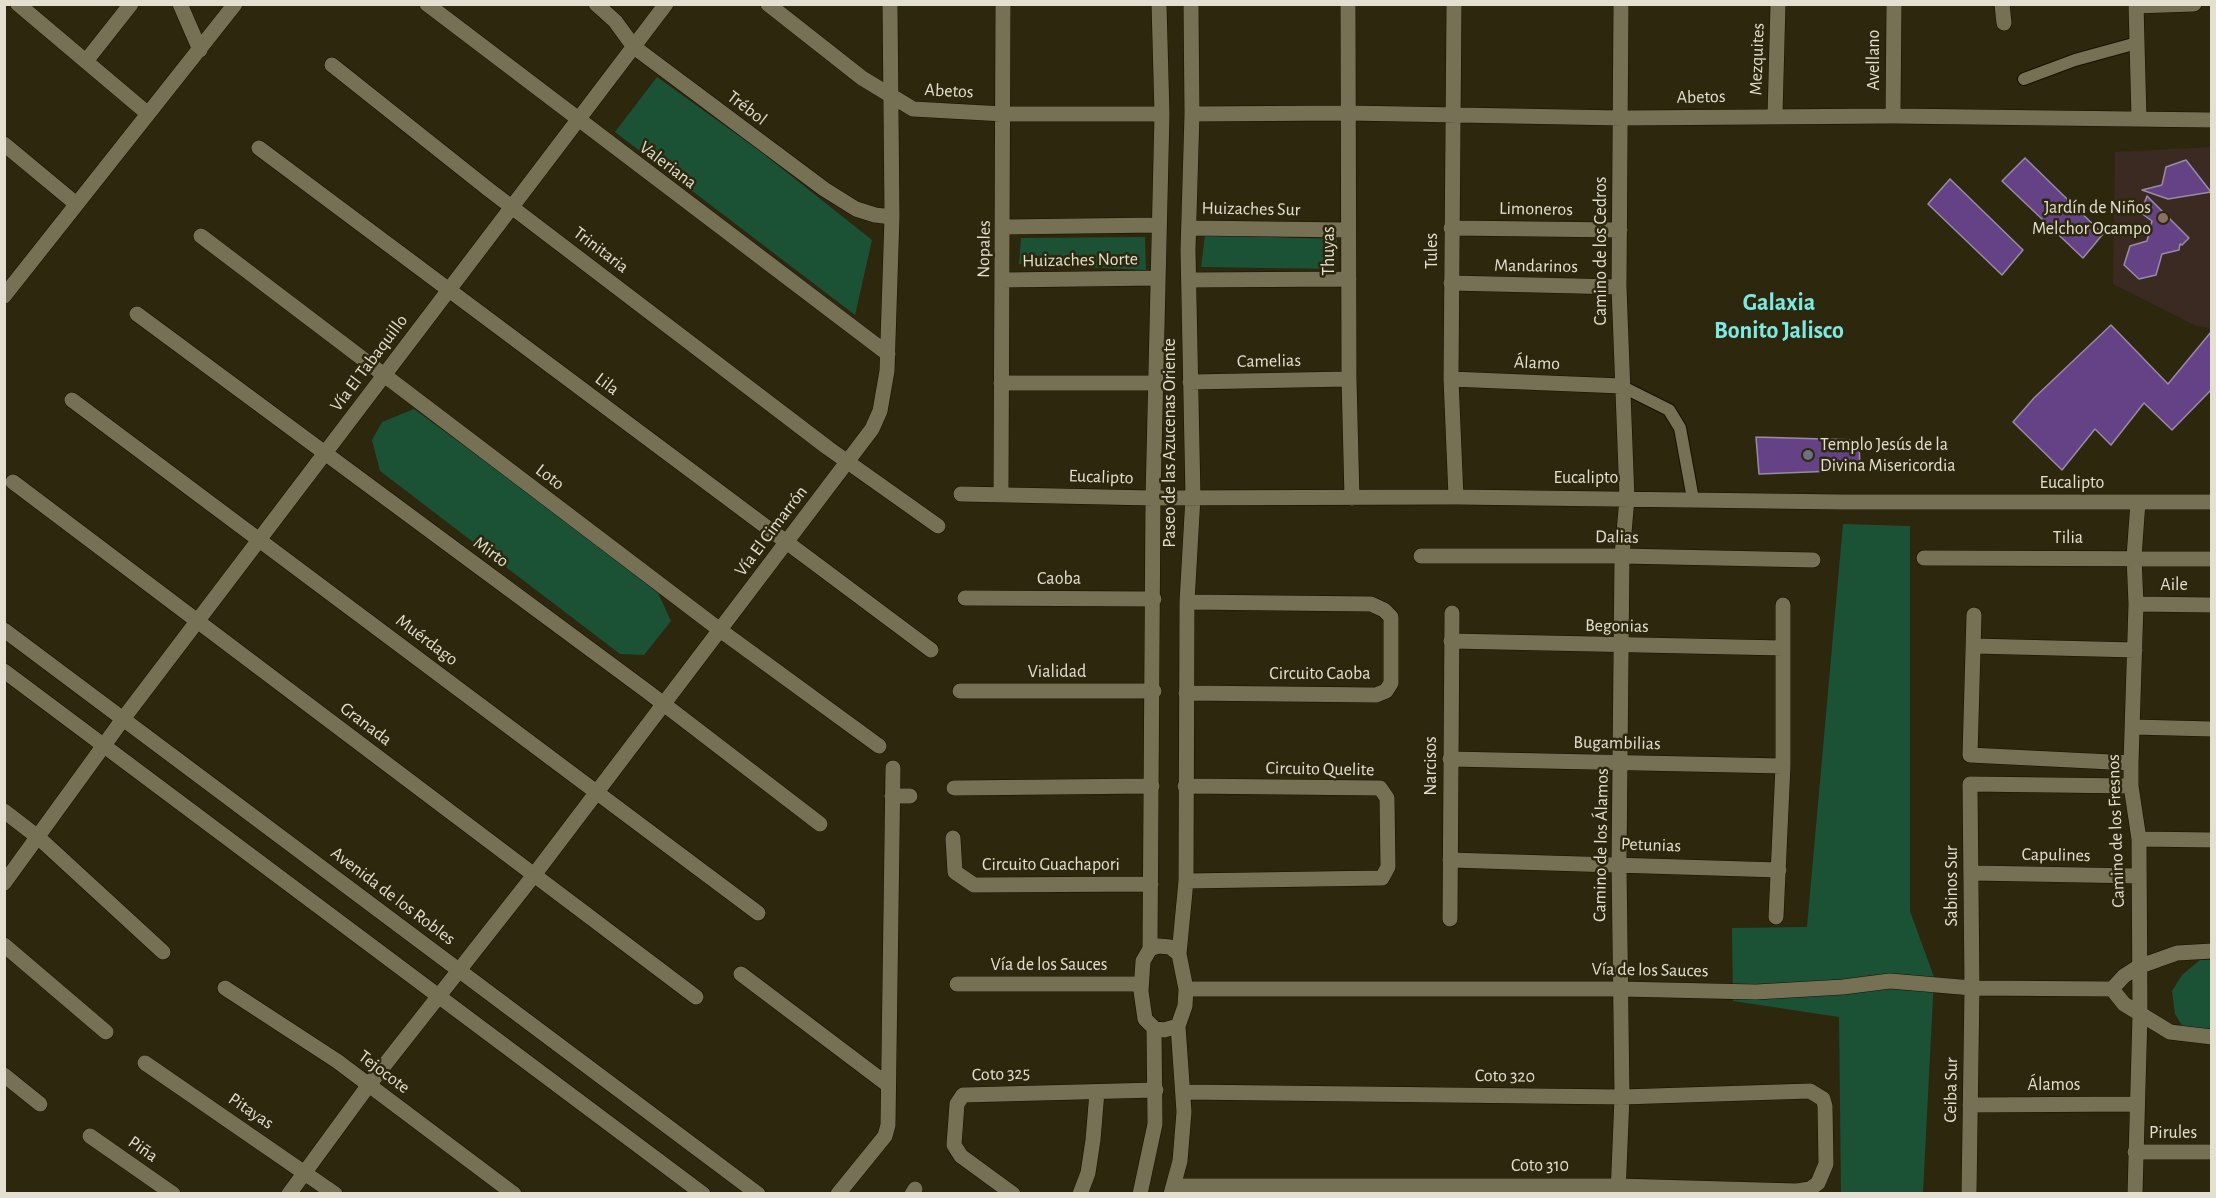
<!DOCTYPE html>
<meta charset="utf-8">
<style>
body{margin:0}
#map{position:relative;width:2216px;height:1198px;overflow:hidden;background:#2d270d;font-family:"Alegreya Sans",sans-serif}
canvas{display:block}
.frame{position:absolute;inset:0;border:6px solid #e3e0d1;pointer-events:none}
</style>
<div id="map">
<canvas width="2216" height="1198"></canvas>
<div class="frame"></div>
</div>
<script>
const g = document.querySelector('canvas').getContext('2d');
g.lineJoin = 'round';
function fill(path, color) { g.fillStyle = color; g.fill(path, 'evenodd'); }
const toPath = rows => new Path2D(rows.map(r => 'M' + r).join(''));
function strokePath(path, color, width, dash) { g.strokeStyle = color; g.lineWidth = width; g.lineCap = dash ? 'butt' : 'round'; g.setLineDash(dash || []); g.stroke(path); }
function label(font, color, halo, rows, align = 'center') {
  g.font = font + ' "Alegreya Sans",sans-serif'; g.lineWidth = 5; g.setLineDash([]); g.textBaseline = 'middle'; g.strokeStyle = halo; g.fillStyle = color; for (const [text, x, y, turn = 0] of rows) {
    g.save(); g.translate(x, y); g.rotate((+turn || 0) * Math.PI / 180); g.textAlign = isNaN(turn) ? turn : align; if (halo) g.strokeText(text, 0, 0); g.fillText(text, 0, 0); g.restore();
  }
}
fill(toPath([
 [2211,147,2211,328,2196,326,2113,284,2115,152]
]), '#3b2a21');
fill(toPath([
 [657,77,760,151,872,240,855,315,615,132],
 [1205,235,1337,239,1336,269,1201,267],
 [1145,237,1146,270,1019,264,1021,238],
 [414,409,537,499,658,593,671,621,644,655,620,654,380,471,372,440,382,422],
 [1843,524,1910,526,1910,911,1934,977,1923,1193,1841,1193,1839,1017,1733,1001,1732,928,1807,927],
 [2200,960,2211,960,2211,1030,2184,1029,2175,1014,2172,991,2182,975]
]), '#1b5236');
const building = toPath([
 [2025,158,2103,234,2083,258,2002,181,2025,158],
 [2186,160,2211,192,2168,199,2142,190,2162,185,2166,167,2186,160],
 [1950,179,2023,250,2002,275,1928,204,1950,179],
 [2147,196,2189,238,2182,245,2180,244,2179,250,2162,254,2156,275,2139,279,2124,265,2130,246,2147,241,2152,221,2141,213,2147,196],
 [2111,325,2168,384,2211,332,2211,390,2172,430,2144,403,2111,445,2095,429,2062,470,2013,422,2034,398,2111,325],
 [1756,437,1859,440,1860,470,1759,474,1756,437]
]);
fill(building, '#654286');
strokePath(building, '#988ba6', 1.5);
const lane = toPath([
 [2024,79,2075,60,2137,43],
 [1621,386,1669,410,1680,428,1693,499]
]);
const street = toPath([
 [18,4,147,113],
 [180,4,200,50],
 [427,4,888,354],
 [596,4,615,21,634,47,824,189,856,209,875,215,892,217],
 [768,4,862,78,913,109,1004,114,1162,114],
 [1348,4,1349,379,1352,498],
 [1454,4,1451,379,1456,497],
 [2002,4,2004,23],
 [2136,4,2139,118],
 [2136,6,2194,4],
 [86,61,131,4],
 [332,65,488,189,828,448,938,526],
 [1192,114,1348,113,1622,118,1893,116,2212,120],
 [1775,115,1778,4],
 [1893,116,1894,4],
 [4,144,75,203],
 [259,148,931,650],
 [1004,227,1158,225],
 [1190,228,1348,230],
 [1451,228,1620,230],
 [201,236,720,630,879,746],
 [1003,280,1158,278],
 [1189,280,1349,279],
 [1451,283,1619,287],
 [4,296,235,4],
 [137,314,648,692,820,824],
 [1451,379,1621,386],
 [1190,382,1349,379],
 [1001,383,1156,383],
 [72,400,758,913],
 [13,482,696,997],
 [961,494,1153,498,1456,497,1843,502,2212,502],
 [1001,494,1003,4],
 [1421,556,1622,556,1813,560],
 [1924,558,2212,559],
 [965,598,1154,599],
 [2136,604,2212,605],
 [1974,615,1970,755,2131,763],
 [1451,641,1783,648],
 [1974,646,2135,650],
 [960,691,1154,691],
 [1186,693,1376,695,1386,691,1391,683,1391,617,1384,610,1371,604,1187,602],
 [2133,727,2212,729],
 [1450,759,1783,766],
 [1185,786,1380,788,1387,798,1388,867,1382,878,1186,881],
 [954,788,1152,786],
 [892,796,910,796],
 [4,811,39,838,163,952],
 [953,838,955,872,974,885,1151,884],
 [2139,839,2212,840],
 [1450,860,1779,870],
 [1972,873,2139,876],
 [4,883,123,719,666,4],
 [1776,917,1783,766,1783,605],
 [1450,919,1452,613],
 [4,945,106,1032],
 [1159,946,1170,947,1179,954,1186,989,1185,1006,1178,1026,1164,1030,1154,1028,1145,1019,1141,991,1143,961,1150,949,1159,946],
 [1150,949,1153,498,1162,114,1159,4],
 [1179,954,1186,881,1187,602,1193,497,1188,250,1192,114,1191,4],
 [741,974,888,1085],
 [957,984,1141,984],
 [225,988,337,1061,514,1194],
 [1186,989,1620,989,1756,992,1843,987,1890,981,1972,988,2112,989,2124,976,2138,967,2177,953,2212,951],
 [2112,989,2124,1004,2170,1032,2212,1037],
 [145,1063,335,1194],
 [4,1075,40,1104],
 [1970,1105,2137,1104],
 [90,1136,173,1194],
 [2135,1152,2212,1152],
 [1174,1186,1618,1186,1797,1191,1810,1189,1818,1183,1826,1164,1825,1106,1823,1099,1810,1091,1622,1097,1184,1092],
 [289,1194,368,1086,534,875,872,429,880,411,887,371,892,217,890,4],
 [838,1194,885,1136,888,1125,893,768],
 [912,1194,915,1189],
 [1013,1194,961,1156,954,1145,957,1104,963,1095,1156,1090],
 [1080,1194,1088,1173,1093,1140,1097,1092],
 [1140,1194,1155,1124,1154,1028],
 [1171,1194,1180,1161,1184,1112,1178,1026],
 [1618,1194,1622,1097,1619,863,1622,556,1627,498,1619,287,1621,4],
 [1969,1194,1972,988,1970,784,2131,786],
 [2135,1194,2140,1015,2139,839,2131,786,2131,763,2136,604,2134,557,2138,502]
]);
const secondary = toPath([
 [4,630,758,1194],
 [4,671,703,1194]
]);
strokePath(lane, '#161000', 14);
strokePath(street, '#161000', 16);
strokePath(secondary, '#161000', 16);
strokePath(lane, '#767054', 12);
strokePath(street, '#767054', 15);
strokePath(secondary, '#767054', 15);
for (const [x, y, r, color] of [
 [2163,218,6,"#8d6e63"],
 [1808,455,6,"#6b7280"]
]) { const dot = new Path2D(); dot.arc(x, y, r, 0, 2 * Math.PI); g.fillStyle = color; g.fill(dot); strokePath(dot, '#2d270d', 2); }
label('18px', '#e3e0d1', '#2d270d', [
 ["Mezquites",1757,59,-88],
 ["Avellano",1874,60,-90],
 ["Abetos",949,91,3],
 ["Abetos",1701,97,-1],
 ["Trébol",747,108,37],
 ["Valeriana",668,165,37],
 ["Huizaches Sur",1251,209,1],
 ["Limoneros",1536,209,1],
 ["Nopales",984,249,-89],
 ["Trinitaria",601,250,37],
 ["Thuyas",1329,251,-90],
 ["Tules",1432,251,-90],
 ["Camino de los Cedros",1601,251,-90],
 ["Huizaches Norte",1080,260,-1],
 ["Mandarinos",1536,266,1],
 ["Camelias",1269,361,-1],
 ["Vía El Tabaquillo",369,363,-53],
 ["Álamo",1537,363,2],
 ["Lila",607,384,37],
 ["Paseo de las Azucenas Oriente",1170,443,-90],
 ["Loto",550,477,37],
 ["Eucalipto",1101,477,2],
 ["Eucalipto",1586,478],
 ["Eucalipto",2072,483],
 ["Vía El Cimarrón",771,531,-53],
 ["Dalias",1617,537,1],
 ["Tilia",2068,538],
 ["Mirto",491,552,36],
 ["Caoba",1059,579],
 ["Aile",2174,585],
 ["Begonias",1617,626,1],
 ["Muérdago",427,640,37],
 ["Vialidad",1057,672],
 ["Circuito Caoba",1320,674],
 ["Granada",366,724,37],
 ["Bugambilias",1617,743,1],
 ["Narcisos",1431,766,-90],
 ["Circuito Quelite",1320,769,1],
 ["Camino de los Fresnos",2116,831,-92],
 ["Camino de los Álamos",1601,845,-89],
 ["Petunias",1651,845,2],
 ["Capulines",2056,855,1],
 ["Circuito Guachapori",1051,865],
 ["Sabinos Sur",1952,886,-90],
 ["Avenida de los Robles",393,896,37],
 ["Vía de los Sauces",1049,965],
 ["Vía de los Sauces",1650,970,1],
 ["Tejocote",384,1072,37],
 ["Coto 325",1001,1074,-2],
 ["Coto 320",1505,1076,1],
 ["Álamos",2054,1085],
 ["Ceiba Sur",1951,1090,-89],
 ["Pitayas",251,1111,34],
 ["Pirules",2173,1133],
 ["Piña",143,1149,35],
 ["Coto 310",1540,1166]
]);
label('18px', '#e3e0d1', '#2d270d', [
 ["Jardín de Niños",2151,208],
 ["Melchor Ocampo",2151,229],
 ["Templo Jesús de la",1820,445,"left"],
 ["Divina Misericordia",1820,466,"left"]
], 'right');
label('bold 24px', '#7de9e3', '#2d270d', [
 ["Galaxia",1779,303],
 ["Bonito Jalisco",1779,331]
]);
</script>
